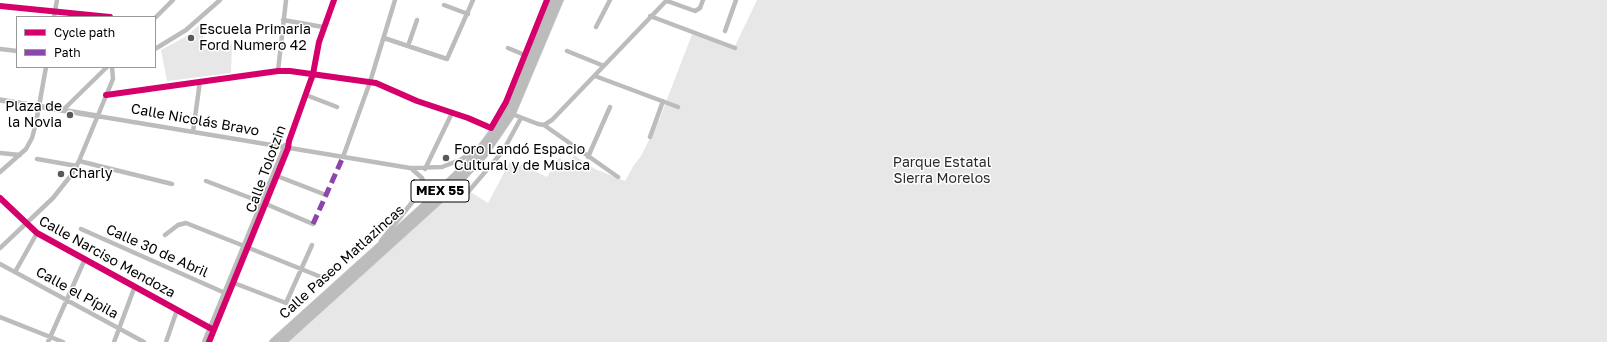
<!DOCTYPE html>
<meta charset="utf-8">
<style>
body{margin:0}
#map{position:relative;width:1607px;height:342px;overflow:hidden;background:#fff;font-family:"Golos Text",sans-serif}
canvas{display:block}
.legend{position:absolute;left:16px;top:16px;width:140px;height:52px;box-sizing:border-box;background:#fff;border:1px solid #999;margin:0;padding:5px 7px;list-style:none;font-size:12px;color:#000}
.legend li{display:flex;align-items:center;gap:8px;height:20px}
.legend b{width:20px;border:1px solid #999}
</style>
<div id="map">
<canvas width="1607" height="342"></canvas>
<ul class="legend">
<li><b style="height:5px;background:#d6006c"></b>Cycle path</li>
<li><b style="height:5px;background:#8e44ad"></b>Path</li>
</ul>
</div>
<script>
const g = document.querySelector('canvas').getContext('2d');
g.lineJoin = 'round';
function fill(path, color) { g.fillStyle = color; g.fill(path, 'evenodd'); }
const toPath = rows => new Path2D(rows.map(r => 'M' + r).join(''));
function strokePath(path, color, width, dash) { g.strokeStyle = color; g.lineWidth = width; g.lineCap = dash ? 'butt' : 'round'; g.setLineDash(dash || []); g.stroke(path); }
function label(font, color, halo, rows, align = 'center') {
  g.font = font + ' "Golos Text",sans-serif'; g.lineWidth = 3; g.setLineDash([]); g.textBaseline = 'middle'; g.strokeStyle = halo; g.fillStyle = color; for (const [text, x, y, turn = 0] of rows) {
    g.save(); g.translate(x, y); g.rotate((+turn || 0) * Math.PI / 180); g.textAlign = isNaN(turn) ? turn : align; if (halo) g.strokeText(text, 0, 0); g.fillText(text, 0, 0); g.restore();
  }
}
fill(toPath([
 [757,0,1607,0,1607,342,276,342,453,181,488,203,511,160,547,177,559,158,569,164,574,155,595,169,625,181,634,165,641,156,659,120,693,32,734,48],
 [202,23,204,49,232,44,231,73,167,81,161,50,185,37]
]), '#e7e7e7');
const trunk = toPath([
 [273,342,426,204,473,158,494,130,508,106,553,0],
 [283,342,449,192,484,155,512,114,560,0]
]);
strokePath(trunk, '#dbdbdb', 8);
strokePath(toPath([
 [667,1,695,11,700,8,703,0],
 [444,5,468,14],
 [0,6,110,17],
 [650,16,735,48],
 [54,17,57,0],
 [155,18,173,0],
 [283,20,323,27],
 [596,27,610,0],
 [725,31,736,0],
 [384,38,447,59,473,0],
 [408,46,417,20],
 [508,48,527,56],
 [0,49,17,51],
 [155,49,186,30,220,0],
 [567,51,604,66],
 [278,71,286,0],
 [595,76,678,107],
 [106,95,278,71,290,71,376,83,417,101,468,118,491,128,506,102,547,0],
 [306,95,337,107],
 [63,110,107,67],
 [512,114,538,124,544,125,552,120,667,0],
 [97,116,410,168,442,167,460,160,478,149],
 [544,125,618,177],
 [193,132,200,81],
 [650,137,663,101],
 [0,153,20,155],
 [343,157,370,82,395,0],
 [588,157,610,107],
 [37,159,77,166],
 [79,161,172,184],
 [425,169,452,113],
 [0,172,26,149,32,138,36,123,46,67],
 [277,176,326,195],
 [206,181,261,202],
 [468,192,503,151,521,118],
 [0,198,37,233,210,328],
 [266,204,313,224],
 [81,229,225,293],
 [165,235,178,225,186,223,244,246],
 [381,241,422,190,424,184,422,178,412,169],
 [0,248,53,198,72,174,79,161,113,79,112,67],
 [249,248,321,277],
 [0,264,144,342],
 [15,272,37,233],
 [234,283,286,303,312,245],
 [0,317,63,342],
 [48,342,85,259],
 [114,342,135,286],
 [166,342,177,310],
 [204,342,285,145],
 [209,342,288,148,289,141,313,74,319,42,334,0]
]), '#bcbcbc', 4.5);
strokePath(toPath([
 [0,100,97,116]
]), '#bcbcbc', 5.5);
strokePath(trunk, '#bcbcbc', 7);
strokePath(toPath([
 [313,224,343,157]
]), '#8e44ad', 5, [10, 5]);
strokePath(toPath([
 [0,6,110,17],
 [106,95,278,71,290,71,376,83,417,101,468,118,491,128,506,102,547,0],
 [0,198,37,233,210,328],
 [209,342,288,148,289,141,313,74,319,42,334,0]
]), '#d6006c', 6);
for (const [x, y, r, color] of [
 [191,38,4,"#595959"],
 [70,115,4,"#595959"],
 [446,158,4,"#595959"],
 [61,174,4,"#595959"]
]) { const dot = new Path2D(); dot.arc(x, y, r, 0, 2 * Math.PI); g.fillStyle = color; g.fill(dot); strokePath(dot, '#fff', 1.5); }
for (const [x, y, w] of [
 [440,191,58]
]) { const box = new Path2D(); box.roundRect(x - w / 2, y - 11, w, 22, 3); g.fillStyle = '#fff'; g.fill(box); strokePath(box, '#000', 1); }
label('bold 13px', '#000', null, [
 ["MEX 55",440,191]
]);
label('14px', '#000', '#fff', [
 ["Escuela Primaria",199,30],
 ["Ford Numero 42",199,46],
 ["Plaza de",62,107,"right"],
 ["la Novia",62,123,"right"],
 ["Foro Landó Espacio",454,150],
 ["Cultural y de Musica",454,166],
 ["Charly",69,174]
], 'left');
label('14px', '#000', '#fff', [
 ["Calle Nicolás Bravo",195,120,10],
 ["Calle Tolotzin",266,169,-70],
 ["Calle 30 de Abril",157,251,24],
 ["Calle Narciso Mendoza",107,257,29],
 ["Calle Paseo Matlazincas",342,262,-42],
 ["Calle el Pípila",77,293,29]
]);
label('14px', '#2b2b2b', '#fff', [
 ["Parque Estatal",942,163],
 ["Sierra Morelos",942,179]
]);
</script>
